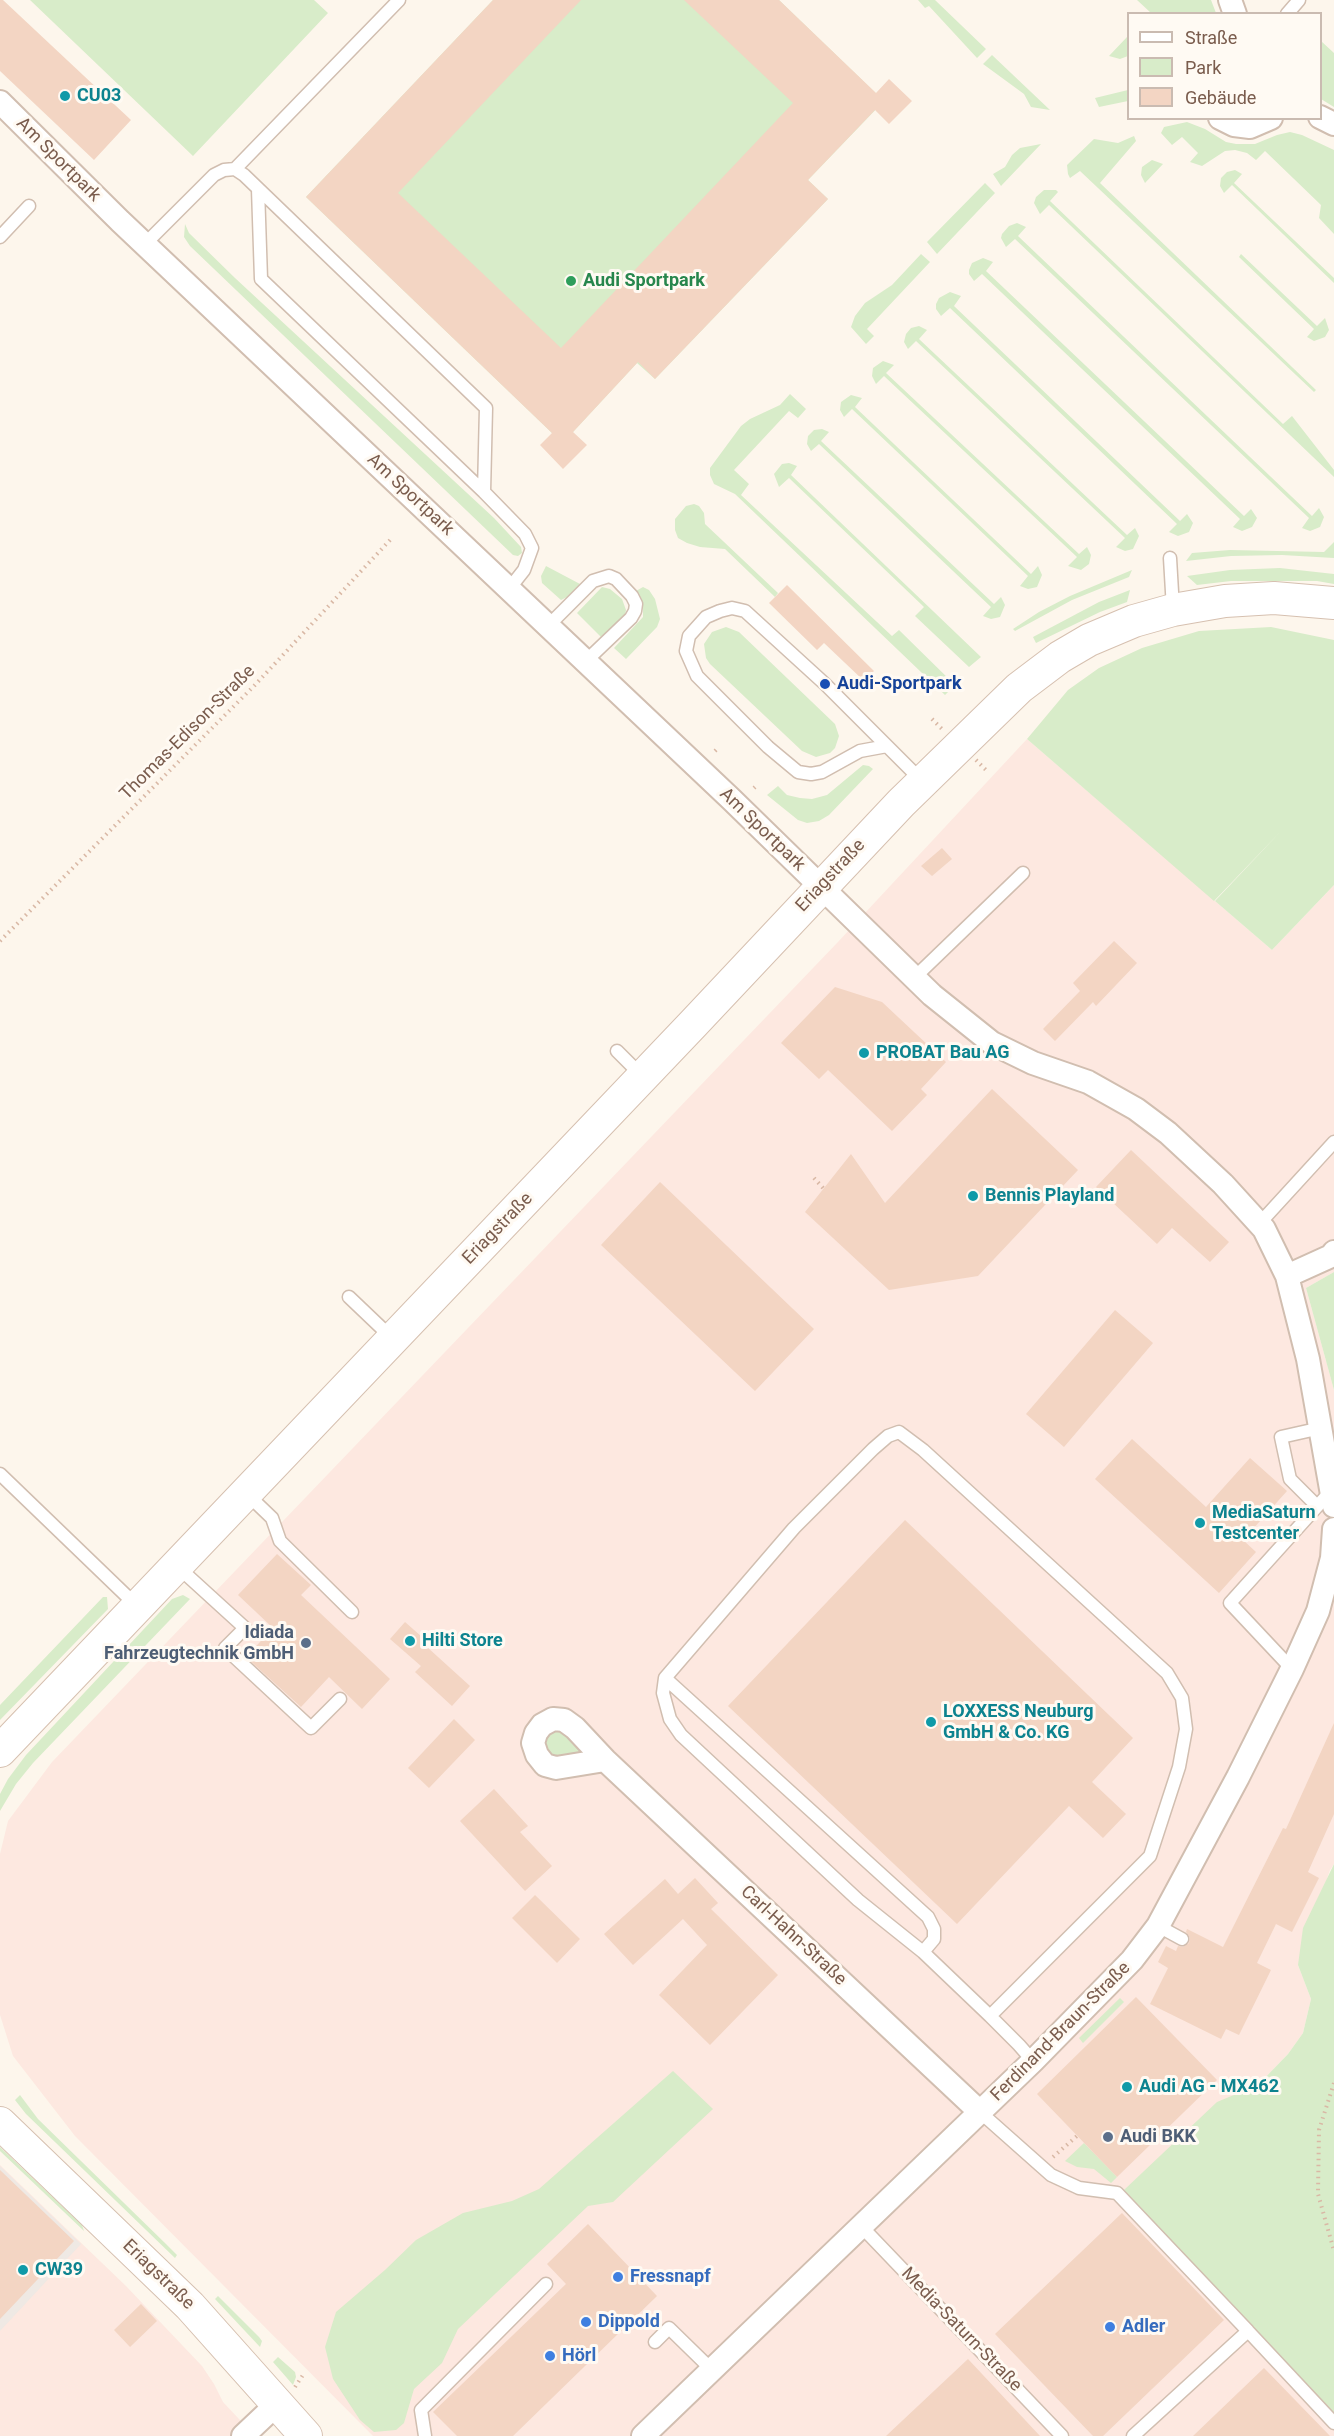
<!DOCTYPE html>
<meta charset="utf-8">
<style>
body{margin:0}
#map{position:relative;width:1334px;height:2436px;overflow:hidden;background:#fdf6ec;font-family:Roboto,sans-serif}
canvas{display:block}
.legend{position:absolute;left:1127px;top:12px;width:195px;height:108px;box-sizing:border-box;background:#fffaf3;border:2px solid #cabbb1;margin:0;padding:8px 10px;list-style:none;font-size:18px;color:#7a5c4d}
.legend li{display:flex;align-items:center;gap:12px;height:30px}
.legend b{width:30px;border:2px solid #cabbb1}
</style>
<div id="map">
<canvas width="1334" height="2436"></canvas>
<ul class="legend">
<li><b style="height:8px;background:#fff"></b>Straße</li>
<li><b style="height:16px;background:#d8ecc9"></b>Park</li>
<li><b style="height:16px;background:#f3d5c3"></b>Gebäude</li>
</ul>
</div>
<script>
const g = document.querySelector('canvas').getContext('2d');
g.lineJoin = 'round';
function fill(path, color) { g.fillStyle = color; g.fill(path, 'evenodd'); }
const toPath = rows => new Path2D(rows.map(r => 'M' + r).join(''));
function strokePath(path, color, width, dash) { g.strokeStyle = color; g.lineWidth = width; g.lineCap = dash ? 'butt' : 'round'; g.setLineDash(dash || []); g.stroke(path); }
function label(font, color, halo, rows, align = 'center') {
  g.font = font + ' Roboto,sans-serif'; g.lineWidth = 6; g.setLineDash([]); g.textBaseline = 'middle'; g.strokeStyle = halo; g.fillStyle = color; for (const [text, x, y, turn = 0] of rows) {
    g.save(); g.translate(x, y); g.rotate((+turn || 0) * Math.PI / 180); g.textAlign = isNaN(turn) ? turn : align; if (halo) g.strokeText(text, 0, 0); g.fillText(text, 0, 0); g.restore();
  }
}
fill(toPath([
 [1027,739,1272,950,1334,885,1334,1272,1306,1288,1334,1390,1334,1864,1330,1870,1298,1965,1311,1999,1303,2033,1288,2054,1258,2085,1217,2103,1245,2320,1334,2413,1334,2436,373,2436,75,2136,13,2056,0,2015,0,1854,8,1821,52,1762,837,943],
 [0,2165,126,2286,202,2366,214,2384,223,2402,255,2436,0,2436]
]), '#fde8e0');
fill(toPath([
 [0,2166,81,2244,0,2331]
]), '#efe9e4');
fill(toPath([
 [30,0,314,0,328,13,193,156],
 [493,0,779,0,884,101,808,180,828,199,655,379,637,363,573,432,552,433,306,197],
 [918,0,935,0,986,49,977,58,929,6,925,8],
 [1137,0,1211,0,1216,13,1151,13],
 [1127,37,1128,56,1120,59,1109,56],
 [1321,41,1334,53,1334,107,1321,99],
 [992,55,1050,110,1031,107,1024,94,983,64],
 [1128,90,1128,101,1099,107,1095,98],
 [1187,122,1205,129,1226,142,1236,144,1255,144,1277,135,1290,132,1302,135,1334,150,1334,234,1319,218,1321,205,1265,151,1256,160,1247,153,1235,150,1225,151,1202,166,1190,162,1198,153,1182,137,1172,145,1161,133,1164,127],
 [1134,136,1136,141,1100,183,1316,390,1314,392,1080,171,1070,178,1068,174,1067,165,1094,139,1118,143],
 [1041,144,1001,186,993,174,1005,167,1012,155,1020,148],
 [1152,160,1163,164,1145,183,1141,175,1142,167],
 [1235,170,1242,174,1234,183,1334,278,1334,283,1232,185,1224,193,1220,186,1221,178,1227,172],
 [985,183,995,193,937,254,927,242],
 [1044,190,1056,190,1058,192,1050,201,1283,424,1292,416,1334,470,1334,477,1049,205,1040,214,1034,203,1036,197],
 [1017,223,1026,227,1018,236,1312,516,1319,508,1324,517,1320,527,1310,531,1302,528,1309,518,1015,239,1006,247,1001,238,1002,234,1009,226],
 [185,224,189,233,235,278,494,518,521,547,522,553,518,556,513,555,190,246,184,237],
 [921,254,930,262,867,329,874,336,866,344,851,327,855,316,865,303,892,285],
 [1241,254,1317,326,1325,318,1329,330,1325,337,1314,341,1307,337,1314,329,1239,257],
 [983,258,993,262,986,271,1244,516,1251,509,1257,518,1252,527,1242,531,1233,527,1240,519,982,274,974,281,969,274,969,270,972,263],
 [950,292,961,296,954,306,1180,521,1187,514,1193,523,1189,532,1178,536,1169,532,1177,524,950,308,941,316,936,309,936,304,939,298],
 [919,326,927,330,919,339,1127,535,1135,528,1139,536,1133,549,1125,551,1116,547,1125,538,916,341,908,349,904,342,906,334,911,328],
 [883,361,894,365,886,373,1079,554,1087,547,1091,555,1089,564,1081,570,1068,566,1077,557,884,376,876,384,872,376,873,368],
 [790,394,806,409,798,418,789,411,734,470,749,484,741,495,892,636,899,630,955,685,945,695,735,494,714,484,710,475,710,468,741,426,750,419,780,405],
 [851,395,862,398,855,407,1031,574,1038,566,1042,575,1037,587,1028,589,1020,586,1028,576,852,409,844,417,840,410,841,402],
 [822,429,829,432,821,441,994,604,1001,597,1005,605,1000,617,991,619,983,616,991,607,819,444,811,451,807,444,808,436,814,430],
 [789,463,797,466,791,475,981,657,969,667,915,616,924,607,789,478,779,487,774,474,782,464],
 [694,504,699,506,704,513,705,524,778,593,775,597,725,549,700,547,687,543,678,538,675,530,675,519,686,506],
 [1334,542,1334,558,1282,555,1231,556,1186,561,1192,553,1230,550,1324,552],
 [546,566,580,584,571,595,561,600,542,583,541,576],
 [1280,568,1334,574,1334,584,1317,581,1231,581,1197,585,1187,576,1230,570],
 [1132,570,1129,577,1072,600,1015,631,1013,629,1039,612,1070,596],
 [602,587,610,589,622,599,626,610,625,615,602,638,577,613],
 [643,587,649,590,655,599,660,619,657,627,626,659,614,648,643,617,643,604,636,591],
 [1130,590,1127,602,1100,612,1036,643,1033,637,1099,602],
 [726,627,739,632,835,724,839,736,835,748,830,753,816,757,802,751,710,664,706,658,704,644,712,632],
 [1271,627,1334,640,1334,885,1272,950,1215,901,1282,830,1214,901,1027,739,1068,690,1099,668,1142,648,1199,631],
 [863,765,869,766,873,769,829,815,819,821,807,823,798,820,767,795,778,786,787,795,800,798,812,799,827,795],
 [1334,1272,1334,1390,1306,1288],
 [183,1595,190,1599,33,1763,16,1784,0,1811,0,1794,8,1779,26,1755,172,1599],
 [103,1597,107,1597,108,1609,0,1720,0,1705],
 [555,1729,564,1731,582,1751,559,1758,552,1756,545,1746,545,1740,548,1734],
 [1334,1864,1334,2413,1124,2190,1217,2102,1258,2085,1288,2054,1303,2033,1311,1999,1298,1965,1303,1928],
 [1120,1998,1124,2002,1083,2043,1079,2038],
 [673,2071,713,2109,613,2202,588,2206,458,2329,442,2363,414,2389,404,2423,396,2430,374,2432,360,2420,333,2379,325,2347,336,2312,385,2270,416,2240,463,2213,512,2201,539,2189],
 [20,2095,38,2119,166,2244,177,2255,175,2258,26,2114,15,2100],
 [1084,2143,1117,2177,1111,2183,1094,2169,1077,2167,1065,2161],
 [0,2147,82,2225,84,2231,0,2151],
 [218,2296,259,2337,262,2341,260,2347,215,2299],
 [278,2357,295,2372,296,2377,293,2385,273,2362]
]), '#d8ecc9');
fill(toPath([
 [0,0,3,0,131,120,94,160,0,71],
 [493,0,581,0,398,193,561,348,793,103,684,0,779,0,876,93,889,79,912,101,889,124,875,110,808,180,828,199,655,379,638,362,573,432,587,445,563,469,540,445,552,433,306,197],
 [787,585,874,671,864,681,824,643,817,650,769,603],
 [942,848,952,859,932,876,921,866],
 [1114,941,1137,963,1096,1006,1093,1002,1055,1041,1043,1029,1080,991,1073,983],
 [835,987,882,1002,946,1062,921,1089,927,1095,892,1131,828,1070,819,1079,781,1043],
 [992,1089,1078,1170,978,1276,889,1290,805,1212,851,1154,885,1203],
 [1131,1150,1229,1242,1210,1262,1172,1228,1157,1244,1096,1187],
 [660,1182,814,1329,755,1391,601,1245],
 [1115,1310,1153,1343,1064,1447,1026,1414],
 [1132,1439,1206,1507,1250,1458,1287,1491,1243,1540,1256,1552,1219,1593,1095,1479],
 [905,1520,1133,1738,1092,1782,1126,1814,1103,1838,1069,1806,957,1924,728,1706],
 [277,1554,311,1585,301,1595,390,1679,362,1709,329,1677,301,1707,246,1657,273,1628,238,1595],
 [405,1622,430,1644,427,1647,470,1686,452,1706,415,1672,421,1666,390,1639],
 [454,1719,475,1740,429,1788,408,1768],
 [1334,1723,1334,1814,1308,1872,1319,1878,1292,1932,1276,1924,1257,1963,1271,1970,1239,2035,1226,2029,1221,2039,1150,2004,1168,1968,1158,1962,1166,1946,1176,1951,1178,1946,1183,1947,1189,1943,1190,1938,1186,1932,1187,1929,1223,1947,1283,1828,1286,1829],
 [494,1789,528,1826,520,1832,552,1866,525,1891,460,1821],
 [695,1878,718,1903,711,1909,778,1975,710,2045,659,1995,707,1945,683,1919,633,1965,604,1934,665,1879,678,1894],
 [535,1895,580,1939,557,1963,512,1918],
 [1136,1997,1217,2080,1117,2177,1037,2094],
 [0,2170,74,2241,0,2319],
 [1122,2213,1224,2320,1103,2436,1093,2436,995,2334],
 [588,2224,657,2296,513,2436,457,2436,433,2412,566,2284,547,2264],
 [141,2304,157,2321,130,2347,114,2330],
 [968,2359,1040,2436,886,2436],
 [1264,2368,1330,2436,1193,2436]
]), '#f3d5c3');
const lane = toPath([
 [1287,14,1299,0],
 [235,169,399,0],
 [258,189,261,279,484,492],
 [0,237,29,206],
 [145,244,214,175,224,170,235,169,244,175,486,408,484,492,525,534,532,548,524,570,509,589],
 [1170,558,1173,609],
 [548,626,593,581,609,576,616,579,632,596,636,604,635,611,631,618,586,661],
 [887,746,860,751,822,772,811,774,798,772,768,747,697,676,686,651,689,636,706,617,720,611,732,608,745,611,825,684,922,781],
 [914,978,1023,873],
 [617,1051,642,1076],
 [1259,1224,1334,1142],
 [349,1297,392,1338],
 [0,1474,137,1606],
 [247,1494,272,1518,280,1541,352,1612],
 [1317,1506,1290,1479,1281,1437,1321,1428],
 [178,1567,245,1628,225,1648,311,1728,340,1699],
 [1292,1669,1230,1603,1331,1491],
 [665,1678,928,1917,934,1929,934,1939,923,1952],
 [1158,1926,1182,1939],
 [990,2016,1150,1856,1179,1767,1186,1729,1182,1698,1167,1673,923,1450,899,1432,888,1436,873,1449,794,1528,665,1678,663,1693,670,1719,681,1735,858,1900,923,1952,990,2016,1019,2045,1033,2061],
 [980,2112,1051,2175,1079,2188,1117,2193,1248,2331,1133,2436],
 [860,2225,1062,2436],
 [1248,2331,1334,2423],
 [655,2342,669,2328,712,2370],
 [425,2436,421,2410,546,2284]
]);
const street = toPath([
 [1230,0,1235,14],
 [0,102,120,221,731,799,932,995,992,1043,1033,1063,1088,1082,1136,1109,1168,1133,1223,1184,1264,1229,1287,1276,1308,1359,1334,1506],
 [1320,117,1334,124],
 [1220,118,1234,125,1250,127,1271,118],
 [1287,1276,1331,1256,1334,1252],
 [605,1760,556,1768,545,1765,537,1755,533,1743,536,1733,542,1725,553,1719,564,1720,575,1728,605,1760,980,2112],
 [243,2436,277,2404],
 [643,2436,1033,2061,1132,1960,1158,1926,1238,1777,1292,1669,1318,1611,1332,1558,1334,1529]
]);
const secondary = toPath([
 [0,1751,693,1024,901,803,1019,688,1060,657,1089,640,1134,621,1173,610,1225,601,1274,598,1334,603],
 [0,2123,190,2306,306,2436]
]);
strokePath(lane, '#d1beb0', 15);
strokePath(street, '#d1beb0', 26);
strokePath(secondary, '#d6c0b0', 34);
strokePath(toPath([
 [932,719,942,729],
 [715,751,718,748],
 [976,760,986,770],
 [754,788,755,787],
 [0,941,255,685,391,539],
 [814,1178,824,1189],
 [1334,2083,1319,2130,1318,2194,1334,2251],
 [1053,2157,1077,2136],
 [295,2387,303,2375]
]), '#d9b8a5', 4, [1.5, 4.5]);
strokePath(lane, '#fff', 12);
strokePath(street, '#fff', 22);
strokePath(secondary, '#fff', 32);
for (const [x, y, r, color] of [
 [65,96,6,"#0f9aa8"],
 [571,281,6,"#2e9e5b"],
 [825,684,6,"#1a4fb4"],
 [864,1053,6,"#0f9aa8"],
 [973,1196,6,"#0f9aa8"],
 [1200,1523,6,"#0f9aa8"],
 [410,1641,6,"#0f9aa8"],
 [306,1643,6,"#5c6f8a"],
 [931,1722,6,"#0f9aa8"],
 [1127,2087,6,"#0f9aa8"],
 [1108,2137,6,"#5c6f8a"],
 [23,2270,6,"#0f9aa8"],
 [618,2277,6,"#3f7fe0"],
 [586,2322,6,"#3f7fe0"],
 [1110,2327,6,"#3f7fe0"],
 [550,2356,6,"#3f7fe0"]
]) { const dot = new Path2D(); dot.arc(x, y, r, 0, 2 * Math.PI); g.fillStyle = color; g.fill(dot); strokePath(dot, '#fffaf3', 2); }
label('bold 18px', '#0d838f', '#fffaf3', [
 ["CU03",77,96],
 ["PROBAT Bau AG",876,1053],
 ["Bennis Playland",985,1196],
 ["MediaSaturn",1212,1513],
 ["Testcenter",1212,1534],
 ["Hilti Store",422,1641],
 ["LOXXESS Neuburg",943,1712],
 ["GmbH & Co. KG",943,1733],
 ["Audi AG - MX462",1139,2087],
 ["CW39",35,2270]
], 'left');
label('18px', '#7a5c4d', '#fffaf3', [
 ["Am Sportpark",58,160,45],
 ["Am Sportpark",410,495,43],
 ["Thomas-Edison-Straße",188,733,-45],
 ["Am Sportpark",762,830,44],
 ["Eriagstraße",831,876,-47],
 ["Eriagstraße",498,1229,-46],
 ["Carl-Hahn-Straße",793,1936,43],
 ["Ferdinand-Braun-Straße",1061,2032,-45],
 ["Eriagstraße",158,2275,44],
 ["Media-Saturn-Straße",961,2330,46]
]);
label('bold 18px', '#27864d', '#fffaf3', [
 ["Audi Sportpark",583,281]
], 'left');
label('bold 18px', '#164399', '#fffaf3', [
 ["Audi-Sportpark",837,684]
], 'left');
label('bold 18px', '#4e5e75', '#fffaf3', [
 ["Idiada",294,1633],
 ["Fahrzeugtechnik GmbH",294,1654],
 ["Audi BKK",1120,2137,"left"]
], 'right');
label('bold 18px', '#366cbe', '#fffaf3', [
 ["Fressnapf",630,2277],
 ["Dippold",598,2322],
 ["Adler",1122,2327],
 ["Hörl",562,2356]
], 'left');
</script>
